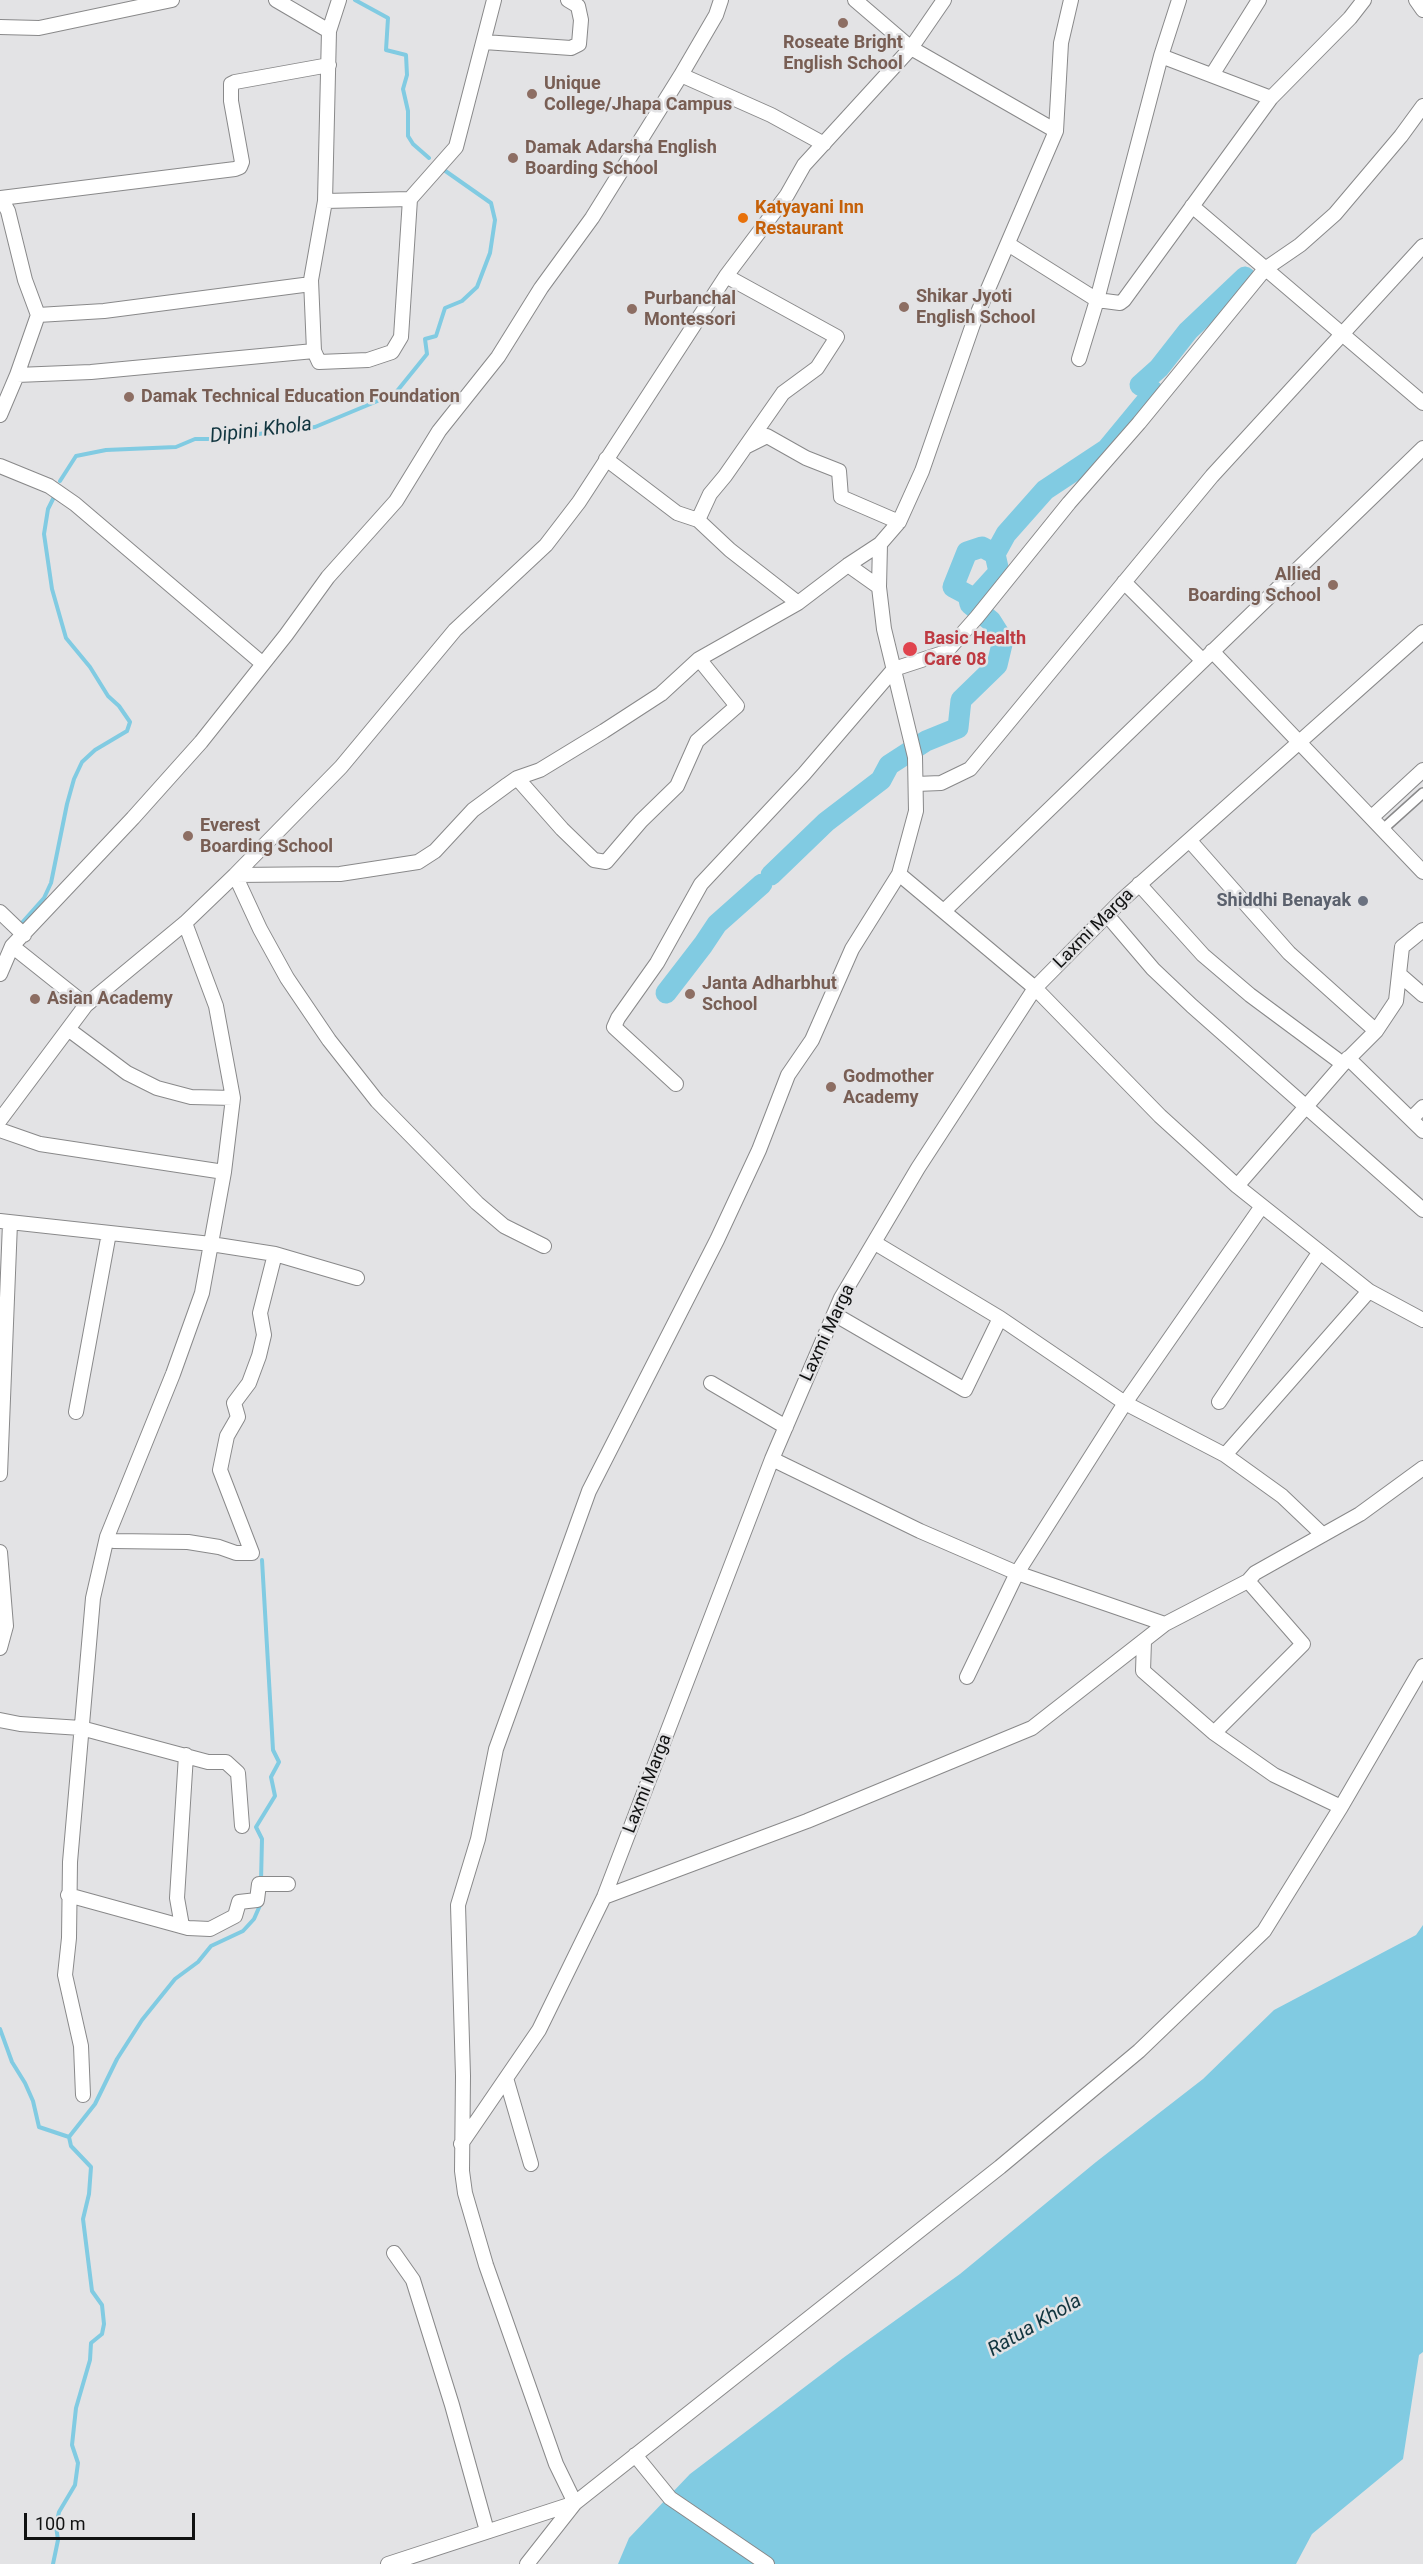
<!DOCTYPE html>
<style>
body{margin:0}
#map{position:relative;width:1423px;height:2564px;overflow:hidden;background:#e3e3e5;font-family:Roboto,sans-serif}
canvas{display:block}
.scale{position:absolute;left:24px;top:2513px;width:171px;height:27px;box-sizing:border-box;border:3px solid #111212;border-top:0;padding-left:8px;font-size:18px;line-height:21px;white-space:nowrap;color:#111212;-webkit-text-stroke:4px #e3e3e5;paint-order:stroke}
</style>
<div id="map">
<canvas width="1423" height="2564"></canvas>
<div class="scale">100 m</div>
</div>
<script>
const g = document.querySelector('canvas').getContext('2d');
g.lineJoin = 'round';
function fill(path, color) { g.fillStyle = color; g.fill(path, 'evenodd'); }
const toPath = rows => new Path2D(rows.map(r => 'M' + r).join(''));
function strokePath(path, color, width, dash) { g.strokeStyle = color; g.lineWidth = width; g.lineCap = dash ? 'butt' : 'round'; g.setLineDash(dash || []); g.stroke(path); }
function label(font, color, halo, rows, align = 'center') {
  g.font = font + ' Roboto,sans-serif'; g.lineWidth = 5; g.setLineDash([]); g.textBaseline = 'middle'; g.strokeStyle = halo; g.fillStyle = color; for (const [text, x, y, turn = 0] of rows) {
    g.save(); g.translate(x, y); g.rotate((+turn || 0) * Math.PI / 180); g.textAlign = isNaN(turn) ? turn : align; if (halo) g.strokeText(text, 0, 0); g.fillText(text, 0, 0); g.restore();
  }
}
fill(toPath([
 [1423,1925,1423,2352,1419,2355,1403,2459,1312,2534,1296,2564,618,2564,629,2538,690,2474,843,2358,960,2274,1096,2162,1203,2079,1274,2010,1416,1935]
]), '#81cbe2');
strokePath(toPath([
 [355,0,388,18,386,50,406,55,407,75,403,89,408,111,408,136,413,144,429,158],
 [60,481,76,456,106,450,176,447,195,439,218,439,315,427,380,400,389,401,427,354,425,339,436,336,445,308,462,301,477,287,490,253,495,220,491,203,444,170],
 [20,925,44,898,51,883,67,804,74,779,82,762,95,750,127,731,130,722,119,706,108,696,90,667,66,638,52,589,44,534,48,509,55,495],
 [261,1881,262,1839,256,1827,275,1796,271,1777,279,1762,273,1750,262,1560],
 [0,2029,12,2062,25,2083,33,2101,39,2127,69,2137,71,2146,91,2167,89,2194,83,2219,92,2291,102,2305,104,2324,102,2334,91,2343,90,2360,76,2408,72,2445,78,2463,75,2485,59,2512,56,2526,58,2540,53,2564],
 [69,2137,95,2104,117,2059,142,2020,175,1979,198,1962,211,1946,243,1931,254,1919,261,1903]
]), '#81cbe2', 4);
strokePath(toPath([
 [970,604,968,595,953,587,967,552,982,547,995,554],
 [771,875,826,822,881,780,889,765,926,741,958,728,961,700,997,665,1003,640,991,621,970,604,999,572,995,554,1006,534,1045,490,1107,449,1154,392,1140,385,1159,368,1188,331,1245,277],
 [666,993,703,945,717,924,762,884]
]), '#81cbe2', 21);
const pedestrian = toPath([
 [1383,829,1423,793]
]);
const minor = toPath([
 [276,0,329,31],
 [855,0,911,48,1056,131],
 [1416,0,1423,10],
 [0,27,39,28,172,0],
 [484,42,571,48,579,44,581,20,578,6,568,0],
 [1161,56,1271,98],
 [681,75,716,15,721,0],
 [1212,75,1259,0],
 [325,201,410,199,456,147,494,0],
 [1192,206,1423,403],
 [1008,244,1097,300,1120,303,1124,300,1271,98,1350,18,1364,0],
 [38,315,104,311,311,284],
 [314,351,319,362,368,360,392,352,401,337,410,199],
 [1079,359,1097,300,1161,56,1179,0],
 [17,375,38,315,25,280,8,211,1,198,235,169,240,167,242,162,231,101,231,84,235,82,329,65],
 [0,415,17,375,91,372,314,351,311,280,325,201,329,31,339,0],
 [747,446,767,436,806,458,839,471,841,497,899,522],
 [606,459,677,513,698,520,730,550,798,603],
 [0,466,49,486,75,504,263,664],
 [698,520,710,494,725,476,783,393,817,368,837,337,726,276],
 [848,565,879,587],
 [1124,582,1202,660],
 [1212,651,1423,872],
 [517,778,562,829,594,860,606,862,641,821,677,786,697,741,737,706,699,659],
 [916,784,941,783,970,769,1212,476,1423,246],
 [1372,817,1423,770],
 [1190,841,1289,953,1376,1031],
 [899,874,1035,988,1160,1116,1237,1186,1369,1291,1423,1320],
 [1139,884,1203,955,1250,995,1343,1064],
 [944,911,1423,448],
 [0,912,24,935],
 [1107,915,1153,969,1192,1006,1423,1210],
 [12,946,86,1005],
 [0,974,12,946,133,818,201,742,286,635,328,577,396,501,439,431,498,357,541,288,592,218,681,75,771,115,824,144],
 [1399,974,1423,995],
 [68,1029,127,1073,157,1088,191,1097,233,1098],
 [1348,1058,1423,1131],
 [676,1084,614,1027,618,1018,657,963,701,884,804,774,894,669,946,652,977,617,1069,503,1139,423,1265,269,1300,245,1335,214,1401,136,1423,106],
 [1411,1119,1423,1107],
 [0,1120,86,1005,185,923,235,875,341,767,455,630,546,545,579,502,726,276,787,195,804,165,911,48,944,0],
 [0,1130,40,1144,224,1172],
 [1237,1186,1343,1064,1376,1031,1396,1001,1402,947,1423,930],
 [0,1221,211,1244,275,1254,357,1278],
 [544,1246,504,1226,477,1203,377,1101,329,1040,287,978,260,929,235,875,340,874,418,862,435,851,473,810,507,785,517,778,540,770,604,731,661,694,699,659,798,603,848,565,880,544],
 [834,1314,965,1390,1000,1318,875,1243],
 [1000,1318,1125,1403,1225,1455,1282,1496,1323,1535],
 [711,1383,786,1427],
 [1219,1402,1319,1253],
 [76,1412,109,1233],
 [1225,1455,1369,1291],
 [772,1459,920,1531,1017,1573,1165,1624],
 [0,1474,10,1223],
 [107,1537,114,1541,188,1542,219,1547,236,1553,252,1553,220,1470,227,1436,238,1417,234,1403,249,1383,259,1356,264,1335,260,1313,275,1254],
 [0,1552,6,1626,0,1648],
 [1144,1641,1143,1671,1214,1733,1274,1775,1341,1807],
 [967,1677,1017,1573,1125,1403,1262,1206],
 [0,1720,20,1724,81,1728,208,1762,226,1762,238,1773,242,1826],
 [1214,1733,1303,1644,1248,1581],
 [68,1895,188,1928,210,1929,235,1916,239,1902,257,1900,259,1884,288,1884],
 [604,1897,807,1821,1032,1728,1165,1624,1248,1581,1255,1573,1360,1514,1423,1468],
 [182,1926,177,1898,186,1755],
 [506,2078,531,2164],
 [83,2095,81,2046,65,1975,69,1938,70,1862,93,1598,107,1537,173,1374,202,1293,224,1172,233,1098,216,1006,185,923],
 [461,2144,539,2030,604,1897,772,1459,841,1298,918,1168,1035,988,1122,900,1423,632],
 [394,2253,413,2280,452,2405,487,2531],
 [635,2455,670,2498,767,2564],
 [388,2564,575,2503,556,2464,486,2265,465,2193,462,2171,463,2076,458,1905,478,1839,496,1749,589,1491,717,1240,759,1150,788,1075,812,1040,852,949,899,874,916,811,915,757,884,629,879,587,880,544,899,522,922,471,973,324,1056,131,1061,43,1071,0],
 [527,2564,575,2503,1000,2167,1139,2051,1264,1931,1341,1807,1423,1666]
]);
strokePath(pedestrian, '#89898a', 12);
strokePath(minor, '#89898a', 16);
strokePath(pedestrian, '#fff', 9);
strokePath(minor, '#fff', 14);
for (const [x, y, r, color] of [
 [843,23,6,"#8d6e63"],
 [532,94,6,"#8d6e63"],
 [513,158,6,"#8d6e63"],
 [743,218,6,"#e8710a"],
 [904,307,6,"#8d6e63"],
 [632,309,6,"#8d6e63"],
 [129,397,6,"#8d6e63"],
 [1333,585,6,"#8d6e63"],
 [910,649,8,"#e0444e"],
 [188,836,6,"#8d6e63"],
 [1363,901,6,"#6b7280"],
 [690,994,6,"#8d6e63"],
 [35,999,6,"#8d6e63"],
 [831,1087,6,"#8d6e63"]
]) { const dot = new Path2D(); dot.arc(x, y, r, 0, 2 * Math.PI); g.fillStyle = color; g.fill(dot); strokePath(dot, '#e3e3e5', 2); }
label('bold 18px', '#785e54', '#e3e3e5', [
 ["Roseate Bright",843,43,"center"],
 ["English School",843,64,"center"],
 ["Unique",544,84],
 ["College/Jhapa Campus",544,105],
 ["Damak Adarsha English",525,148],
 ["Boarding School",525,169],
 ["Shikar Jyoti",916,297],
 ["English School",916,318],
 ["Purbanchal",644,299],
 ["Montessori",644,320],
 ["Damak Technical Education Foundation",141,397],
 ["Allied",1321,575,"right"],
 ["Boarding School",1321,596,"right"],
 ["Everest",200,826],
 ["Boarding School",200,847],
 ["Janta Adharbhut",702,984],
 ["School",702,1005],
 ["Asian Academy",47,999],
 ["Godmother",843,1077],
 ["Academy",843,1098]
], 'left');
label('bold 18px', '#c56008', '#e3e3e5', [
 ["Katyayani Inn",755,208],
 ["Restaurant",755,229]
], 'left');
label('bold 18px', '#be3a42', '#e3e3e5', [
 ["Basic Health",924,639],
 ["Care 08",924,660]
], 'left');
label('bold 18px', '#5b616d', '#e3e3e5', [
 ["Shiddhi Benayak",1351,901]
], 'right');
label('18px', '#111212', '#e3e3e5', [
 ["Laxmi Marga",1094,929,-45],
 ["Laxmi Marga",828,1333,-65],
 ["Laxmi Marga",648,1784,-69]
]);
label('italic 20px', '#11353f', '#e3e3e5', [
 ["Dipini Khola",261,431,-7],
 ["Ratua Khola",1035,2326,-30]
]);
</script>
